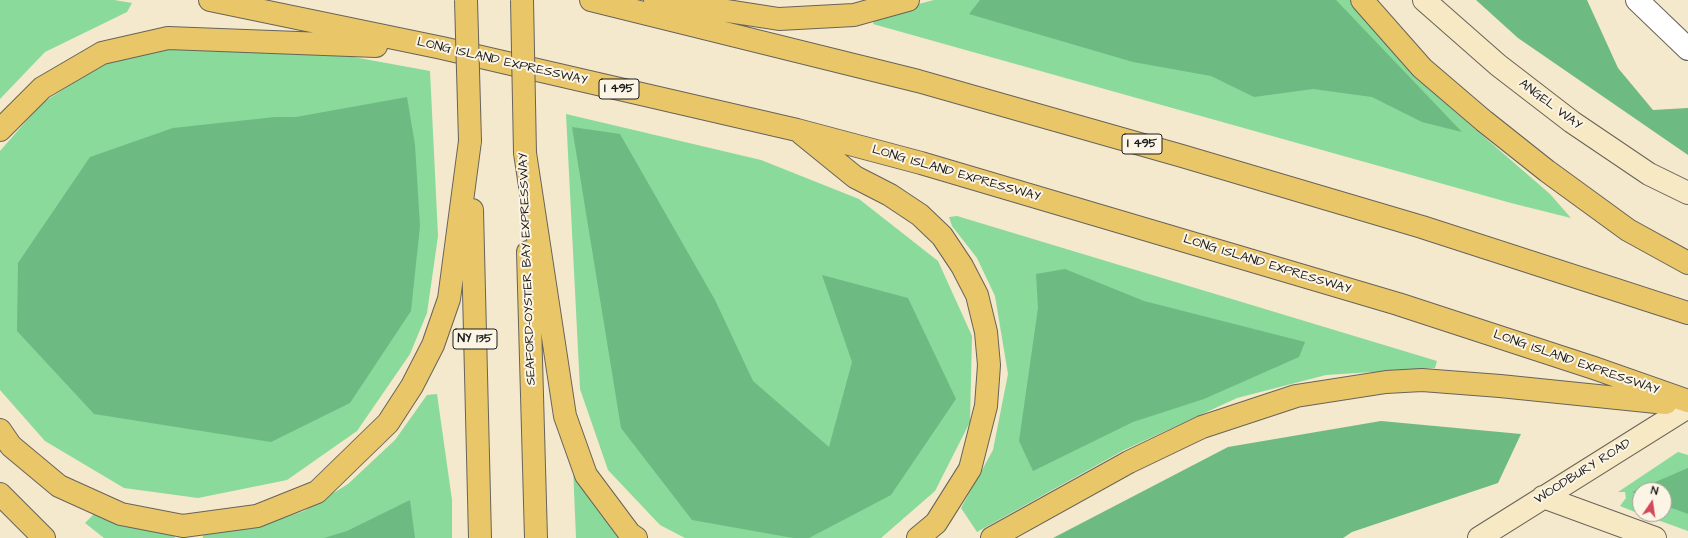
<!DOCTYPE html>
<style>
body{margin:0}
#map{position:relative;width:1688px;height:538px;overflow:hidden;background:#f4e8cd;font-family:"Architects Daughter",sans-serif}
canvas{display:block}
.north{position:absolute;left:1632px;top:482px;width:40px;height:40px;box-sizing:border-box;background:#fcf5e5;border:1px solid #a29e95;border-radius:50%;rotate:13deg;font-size:11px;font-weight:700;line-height:16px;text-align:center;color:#1c1c1c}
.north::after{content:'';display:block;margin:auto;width:14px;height:18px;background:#d1495b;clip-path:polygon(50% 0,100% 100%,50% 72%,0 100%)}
</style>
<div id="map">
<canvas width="1688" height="538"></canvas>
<div class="north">N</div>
</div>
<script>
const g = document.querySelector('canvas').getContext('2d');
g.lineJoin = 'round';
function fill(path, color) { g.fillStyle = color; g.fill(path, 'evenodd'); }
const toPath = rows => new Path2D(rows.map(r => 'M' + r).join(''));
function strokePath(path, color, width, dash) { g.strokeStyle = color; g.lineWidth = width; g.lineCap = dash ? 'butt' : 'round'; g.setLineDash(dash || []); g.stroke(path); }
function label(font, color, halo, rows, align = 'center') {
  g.font = font + ' "Architects Daughter",sans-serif'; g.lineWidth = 4; g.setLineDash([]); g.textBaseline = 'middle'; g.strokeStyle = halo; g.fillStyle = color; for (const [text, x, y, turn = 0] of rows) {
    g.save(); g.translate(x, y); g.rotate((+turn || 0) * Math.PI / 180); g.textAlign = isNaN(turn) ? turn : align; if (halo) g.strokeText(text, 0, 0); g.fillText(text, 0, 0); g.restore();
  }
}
fill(toPath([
 [0,0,114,0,132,3,127,12,45,52,0,99],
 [934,0,1351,0,1362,14,1452,109,1550,194,1571,218,1511,203,873,24,876,15],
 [173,45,337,54,430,71,438,236,427,313,410,354,357,431,287,480,198,498,124,488,45,441,0,390,0,151,42,103,102,65],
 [566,114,761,160,859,199,938,261,972,336,970,422,935,491,881,538,685,538,660,525,608,470,580,389],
 [957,216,1437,361,1435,368,1326,375,1237,398,1124,450,977,532,961,508,993,450,1008,374,995,296,977,258,952,226,949,217],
 [437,394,452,500,452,538,203,538,202,531,254,528,304,511,348,484,395,440,427,395],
 [1678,452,1688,455,1688,531,1641,514,1664,514,1664,490,1640,490,1640,514,1620,506,1626,498,1625,492,1618,492],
 [573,466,625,538,576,538],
 [98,510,154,527,174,536,175,538,104,538,85,523]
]), '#89da9b');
fill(toPath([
 [980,0,1336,0,1462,132,1422,122,1372,97,1313,89,1254,97,1211,76,1133,62,969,14],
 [1476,0,1587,0,1618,68,1653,110,1688,108,1688,155,1518,38],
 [407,97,415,145,420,226,411,311,350,403,271,442,94,414,17,331,18,263,90,157,173,128,275,117,296,117],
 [572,127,620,134,715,300,753,381,829,447,852,362,822,275,908,298,956,399,891,495,809,538,793,538,692,520,621,428],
 [1065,269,1144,301,1305,342,1299,357,1204,399,1133,422,1033,471,1019,441,1038,308,1036,274],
 [1381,421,1521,434,1498,483,1352,532,1343,538,1053,538,1228,447],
 [1688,468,1688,514,1664,505,1664,490,1640,490,1640,495,1632,492],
 [410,500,415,538,324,538,347,531]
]), '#6eba83');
const street = toPath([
 [1637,0,1688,49]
]);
const secondary = toPath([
 [1424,0,1498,65,1572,122,1649,174,1688,193],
 [1543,497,1655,538],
 [1479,538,1688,407]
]);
const highway = toPath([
 [210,0,442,48,797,130,921,163,1398,304,1594,368,1688,401],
 [591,0,918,81,1182,156,1422,227,1688,313],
 [655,0,779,19,854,15,908,0],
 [1362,0,1422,68,1484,121,1547,171,1628,230,1688,263],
 [0,130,42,88,102,53,168,38,376,46],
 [802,134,855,177,890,195,920,215,942,236,962,266,977,295,986,332,989,365,986,406,970,469,936,523,918,538],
 [525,153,565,416,586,475,630,534,636,538],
 [472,210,480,538],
 [528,252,536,538],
 [0,430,11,446,59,486,121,514,183,526,257,516,317,492,388,423,412,386,433,345,449,299,470,141],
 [0,494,44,538],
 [992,538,1129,462,1202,427,1296,396,1386,382,1422,380,1500,386,1666,403]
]);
strokePath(street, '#68635a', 24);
strokePath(secondary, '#68635a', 24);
strokePath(highway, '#68635a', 24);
strokePath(street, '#fff', 22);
strokePath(secondary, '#f6e9c3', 22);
strokePath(highway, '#e9c769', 22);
const highwayBridge = toPath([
 [466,0,470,141],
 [522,0,525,153]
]);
strokePath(highwayBridge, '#68635a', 24, []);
strokePath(highwayBridge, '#e9c769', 22);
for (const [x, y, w] of [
 [619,89,40],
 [1142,144,40],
 [475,339,44]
]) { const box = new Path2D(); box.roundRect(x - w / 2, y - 10, w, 20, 3); g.fillStyle = '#fcf5e5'; g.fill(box); strokePath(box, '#1c1c1c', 1); }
label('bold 12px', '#1c1c1c', null, [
 ["I 495",619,89],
 ["I 495",1142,144],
 ["NY 135",475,339]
]);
label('13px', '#1c1c1c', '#fcf5e5', [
 ["LONG ISLAND EXPRESSWAY",502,62,13],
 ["ANGEL WAY",1550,105,37],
 ["LONG ISLAND EXPRESSWAY",956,174,16],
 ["LONG ISLAND EXPRESSWAY",1267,265,17],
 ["SEAFORD-OYSTER BAY EXPRESSWAY",528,269,-92],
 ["LONG ISLAND EXPRESSWAY",1576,363,19],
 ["WOODBURY ROAD",1583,472,-32]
]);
</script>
